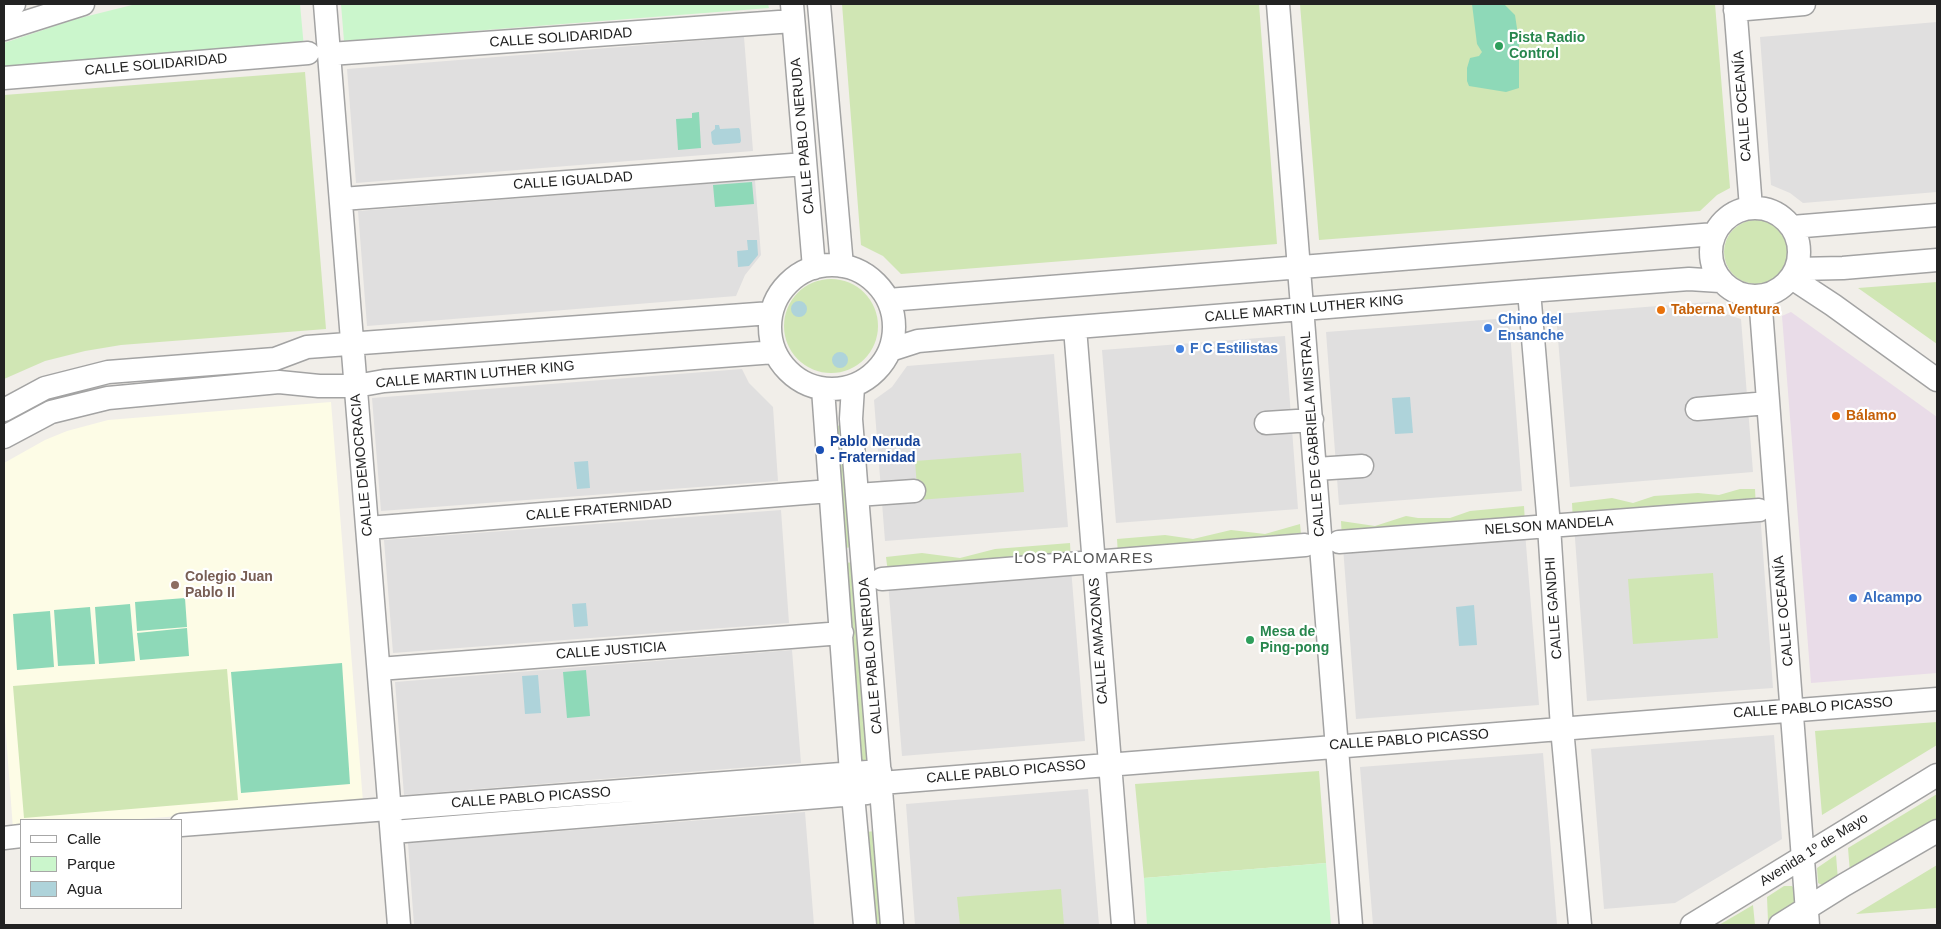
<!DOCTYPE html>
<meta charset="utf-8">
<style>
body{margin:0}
#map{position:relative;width:1941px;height:929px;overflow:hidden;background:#f1eee9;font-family:Helvetica,sans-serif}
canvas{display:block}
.frame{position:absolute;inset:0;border:5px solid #222;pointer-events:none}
.legend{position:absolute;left:20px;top:819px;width:162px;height:90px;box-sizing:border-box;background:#fff;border:1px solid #a7a7a7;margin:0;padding:6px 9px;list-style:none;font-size:15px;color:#222}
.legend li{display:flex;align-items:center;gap:10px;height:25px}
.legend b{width:25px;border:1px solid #a7a7a7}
</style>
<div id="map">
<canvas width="1941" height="929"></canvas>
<div class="frame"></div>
<ul class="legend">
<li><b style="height:6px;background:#fff"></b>Calle</li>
<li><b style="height:14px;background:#cbf6cc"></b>Parque</li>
<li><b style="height:14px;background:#aed3da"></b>Agua</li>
</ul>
</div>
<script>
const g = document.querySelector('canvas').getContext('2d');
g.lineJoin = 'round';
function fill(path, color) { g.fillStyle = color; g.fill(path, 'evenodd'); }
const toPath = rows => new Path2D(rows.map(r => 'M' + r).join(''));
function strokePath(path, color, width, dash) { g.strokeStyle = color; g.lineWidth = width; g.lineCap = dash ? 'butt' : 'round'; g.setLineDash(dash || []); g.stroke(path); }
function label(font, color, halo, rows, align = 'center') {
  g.font = font + ' Helvetica,sans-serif'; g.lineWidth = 4.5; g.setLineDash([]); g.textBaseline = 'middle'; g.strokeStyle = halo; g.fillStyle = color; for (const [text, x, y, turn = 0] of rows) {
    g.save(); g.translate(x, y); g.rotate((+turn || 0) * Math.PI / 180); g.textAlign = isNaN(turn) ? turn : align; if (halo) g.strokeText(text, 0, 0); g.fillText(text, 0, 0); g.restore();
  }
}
fill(toPath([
 [1937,22,1937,192,1803,203,1790,193,1771,185,1760,37],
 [744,37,753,151,356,183,347,69],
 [755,180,761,255,745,275,736,296,367,326,358,211],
 [1709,302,1723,313,1741,319,1753,472,1570,487,1556,314],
 [1509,318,1522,491,1339,505,1326,332],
 [1285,336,1298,509,1116,523,1102,350],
 [1054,354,1068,527,885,541,874,400,892,387,907,366],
 [742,369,749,383,773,407,778,481,381,511,372,398],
 [781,510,789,623,393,653,384,540],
 [1760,512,1773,688,1587,701,1574,525],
 [1525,532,1539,705,1356,719,1343,547],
 [1071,568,1085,741,902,756,888,582],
 [792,650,801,763,404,795,395,682],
 [1774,735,1782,839,1675,903,1604,909,1591,749],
 [1543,753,1557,925,1373,925,1360,767],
 [1088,789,1099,925,915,925,906,804],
 [805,812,814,925,414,925,408,843]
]), '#e0dfdf');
fill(toPath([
 [1791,312,1937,417,1937,673,1811,683,1782,316]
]), '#e9dce8');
fill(toPath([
 [331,402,363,802,127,820,21,820,21,829,13,829,4,708,4,463,45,440,67,431,108,420]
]), '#fdfce6');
fill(toPath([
 [842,4,1259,4,1277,244,901,274,883,256,861,245],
 [1300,4,1715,4,1730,188,1717,195,1700,211,1319,240],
 [305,72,326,329,121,345,85,351,45,361,4,379,4,95],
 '1724 252a32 32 0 1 1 64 0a32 32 0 1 1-64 0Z',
 '784 326a47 47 0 1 1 94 0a47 47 0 1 1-94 0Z',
 [1937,282,1937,344,1858,288],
 [844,425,854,547,844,548,834,426],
 [1021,453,1024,492,918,500,915,461],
 [1740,489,1755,489,1756,509,1573,523,1572,503,1612,498,1633,503,1654,496,1698,493,1719,495],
 [1524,506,1525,523,1441,531,1409,525,1342,541,1341,521,1375,526,1406,516,1418,518,1450,518,1470,511],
 [1300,524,1302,544,1118,555,1117,539,1165,535,1193,539,1231,530,1265,534],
 [1070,543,1071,562,888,573,886,557,922,553,960,558,995,549],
 [854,562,870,765,861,765,845,563],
 [1713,573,1718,638,1633,644,1628,579],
 [227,669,238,800,24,818,13,686],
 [1937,722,1937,745,1822,815,1815,731],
 [1319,771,1326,863,1144,878,1135,784],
 [1937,794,1937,820,1850,873,1848,848],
 [876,831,884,925,873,925,865,832],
 [1836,855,1838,880,1824,886,1818,883,1817,868],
 [1937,865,1937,908,1856,914],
 [1784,886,1792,886,1794,889,1795,904,1793,907,1768,921,1767,897],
 [1061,889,1064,925,960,925,957,897],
 [1753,905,1755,925,1719,925]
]), '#d0e6b4');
fill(toPath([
 [136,4,300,4,304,48,4,72,4,43,76,19],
 [341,4,768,4,769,8,344,41],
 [1326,863,1331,925,1147,925,1144,878]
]), '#cbf6cc');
fill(toPath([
 [1472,4,1504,4,1515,15,1519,42,1519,88,1506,92,1469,86,1467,81,1467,68,1470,58,1479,56,1482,52,1477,44],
 [699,112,701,148,678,150,676,119,692,118,692,113],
 [752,182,754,204,715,207,713,185],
 [185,598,187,627,137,631,135,602],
 [130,604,135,661,99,664,95,607],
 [90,607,95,664,58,666,54,610],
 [50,611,54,667,17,670,13,614],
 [187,628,189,656,140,660,137,633],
 [342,663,350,784,241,793,231,672],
 [586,670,590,716,567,718,563,672]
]), '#8ed9b8');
fill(toPath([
 [715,125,719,125,720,129,739,128,740,130,741,141,740,143,714,145,712,143,711,132,715,129],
 [747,240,757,240,758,255,749,266,738,267,737,251,748,250],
 '791 309a8 8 0 1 1 16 0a8 8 0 1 1-16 0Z',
 '832 360a8 8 0 1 1 16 0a8 8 0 1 1-16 0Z',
 [1410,397,1413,433,1395,434,1392,398],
 [588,461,590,488,577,489,574,462],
 [586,603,588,626,574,627,572,604],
 [1474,605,1477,645,1459,646,1456,607],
 [538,675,541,713,525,714,522,676]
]), '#aed3da');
const minor = toPath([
 [325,4,399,925],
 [792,4,814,268],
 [819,4,842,266],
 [1278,4,1351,925],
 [1735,4,1751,208],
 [4,7,14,4],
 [1735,10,1804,4],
 [4,29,83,4],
 [330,54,793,21],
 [4,78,308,53],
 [342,199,805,164],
 '1711 252a44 44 0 1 1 88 0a44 44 0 1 1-88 0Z',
 [1792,227,1937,215],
 '770 327a62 62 0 1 1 124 0a62 62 0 1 1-124 0Z',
 [1797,269,1843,268,1937,260],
 [1792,278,1833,305,1937,380],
 [1529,291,1549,526,1562,728,1580,925],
 [1760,296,1808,925],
 [888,300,1715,234],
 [1075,328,1123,925],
 [890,350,918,341,1039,330,1529,291,1689,279,1720,281],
 [853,387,851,419,857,495,892,925],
 [823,389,851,773,865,925],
 [1697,409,1768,403],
 [4,410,45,388,108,372,275,359,307,347,771,313],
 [1266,423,1312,420],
 [4,437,51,412,108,398,279,382,319,386,356,386,384,381,775,352],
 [1316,469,1362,466],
 [857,495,914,491],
 [368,528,830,491],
 [1339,542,1759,510],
 [882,579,1305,545],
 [379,669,842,633],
 [881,783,1937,699],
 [181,825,880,771],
 [393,832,867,793],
 [4,838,21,836],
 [1692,925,1937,775],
 [1780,925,1844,885,1937,831]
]);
strokePath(minor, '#a3a3a3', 25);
strokePath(minor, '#fff', 22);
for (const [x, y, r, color] of [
 [1499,46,5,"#2e9e5b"],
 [1661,310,5,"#e8710a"],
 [1488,328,5,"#3f7fe0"],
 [1180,349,5,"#3f7fe0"],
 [1836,416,5,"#e8710a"],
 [820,450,5,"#1a4fb4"],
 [175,585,5,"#8d6e63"],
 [1853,598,5,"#3f7fe0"],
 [1250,640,5,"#2e9e5b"]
]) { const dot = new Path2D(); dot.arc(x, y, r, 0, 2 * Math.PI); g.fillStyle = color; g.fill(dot); strokePath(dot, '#fff', 2); }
label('14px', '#222', '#fff', [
 ["CALLE SOLIDARIDAD",561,38,-4],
 ["CALLE SOLIDARIDAD",156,65,-5],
 ["CALLE OCEANÍA",1743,106,-94],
 ["CALLE PABLO NERUDA",803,136,-95],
 ["CALLE IGUALDAD",573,181,-4],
 ["CALLE MARTIN LUTHER KING",1304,309,-5],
 ["CALLE MARTIN LUTHER KING",475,375,-5],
 ["CALLE DE GABRIELA MISTRAL",1313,434,-94],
 ["CALLE DEMOCRACIA",362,465,-95],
 ["CALLE FRATERNIDAD",599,510,-5],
 ["NELSON MANDELA",1549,526,-4],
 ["CALLE GANDHI",1554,608,-94],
 ["CALLE OCEANÍA",1784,611,-95],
 ["CALLE AMAZONAS",1099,641,-94],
 ["CALLE JUSTICIA",611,651,-4],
 ["CALLE PABLO NERUDA",871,656,-95],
 ["CALLE PABLO PICASSO",1813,708,-4],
 ["CALLE PABLO PICASSO",1409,740,-4],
 ["CALLE PABLO PICASSO",1006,772,-5],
 ["CALLE PABLO PICASSO",531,798,-4],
 ["Avenida 1º de Mayo",1814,850,-32]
]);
label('bold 14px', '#27864d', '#fff', [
 ["Pista Radio",1509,38],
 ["Control",1509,54],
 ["Mesa de",1260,632],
 ["Ping-pong",1260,648]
], 'left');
label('bold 14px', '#c56008', '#fff', [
 ["Taberna Ventura",1671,310],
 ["Bálamo",1846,416]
], 'left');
label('bold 14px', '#366cbe', '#fff', [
 ["Chino del",1498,320],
 ["Ensanche",1498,336],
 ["F C Estilistas",1190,349],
 ["Alcampo",1863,598]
], 'left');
label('bold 14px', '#164399', '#fff', [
 ["Pablo Neruda",830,442],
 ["- Fraternidad",830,458]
], 'left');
label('bold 14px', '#785e54', '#fff', [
 ["Colegio Juan",185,577],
 ["Pablo II",185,593]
], 'left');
g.letterSpacing = '1px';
label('15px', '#555', '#fff', [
 ["LOS PALOMARES",1084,559]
]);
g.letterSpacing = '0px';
</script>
